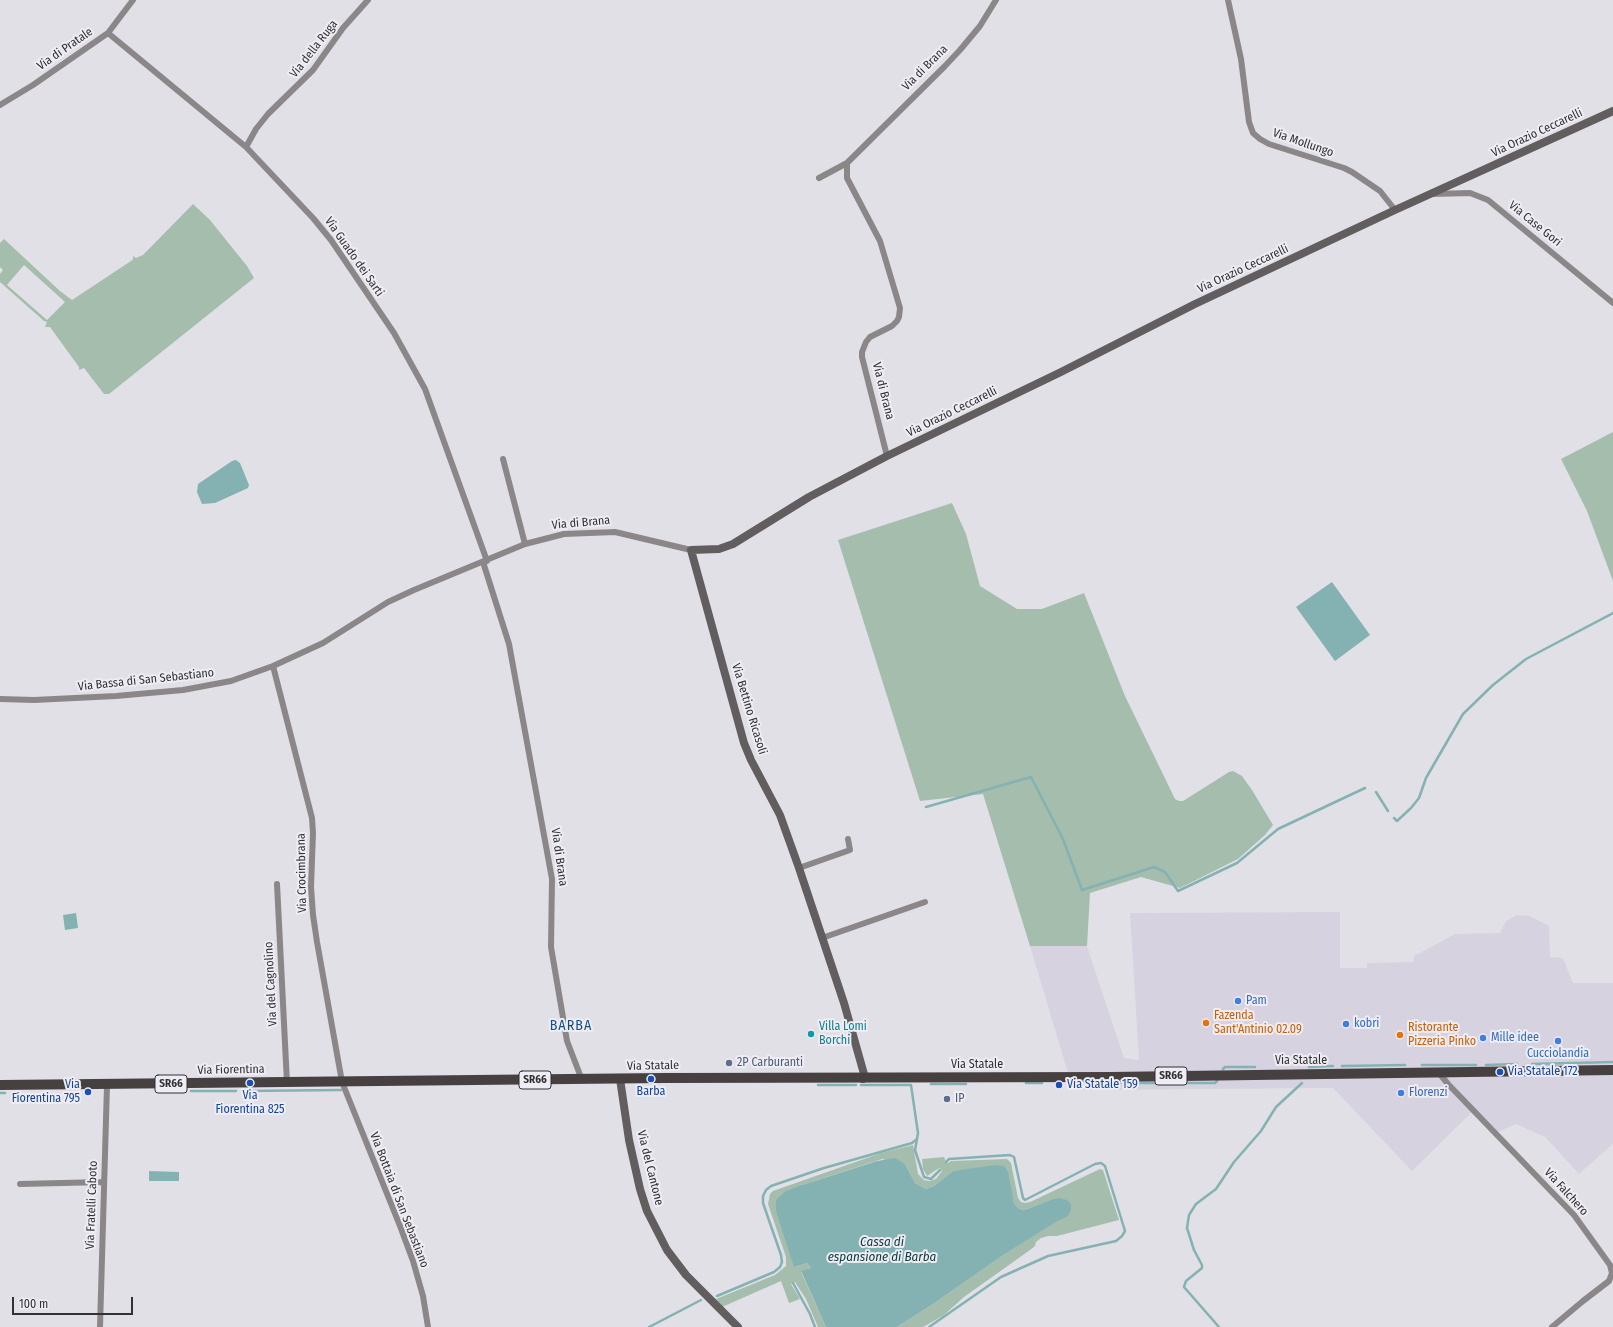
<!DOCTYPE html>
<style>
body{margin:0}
#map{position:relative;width:1613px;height:1327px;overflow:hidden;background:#e2e0e7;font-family:"Fira Sans Condensed",sans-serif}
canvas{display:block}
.scale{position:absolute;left:12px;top:1297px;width:121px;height:18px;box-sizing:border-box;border:2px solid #323134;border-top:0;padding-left:5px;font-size:12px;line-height:14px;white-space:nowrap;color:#323134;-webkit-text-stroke:3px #efedf4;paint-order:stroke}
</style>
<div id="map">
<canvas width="1613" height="1327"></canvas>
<div class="scale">100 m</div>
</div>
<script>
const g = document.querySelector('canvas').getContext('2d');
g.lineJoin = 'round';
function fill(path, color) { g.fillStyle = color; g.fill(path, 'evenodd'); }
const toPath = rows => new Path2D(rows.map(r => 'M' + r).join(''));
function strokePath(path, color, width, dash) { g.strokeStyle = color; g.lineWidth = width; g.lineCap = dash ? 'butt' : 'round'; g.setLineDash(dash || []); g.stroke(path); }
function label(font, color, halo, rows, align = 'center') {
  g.font = font + ' "Fira Sans Condensed",sans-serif'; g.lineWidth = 4; g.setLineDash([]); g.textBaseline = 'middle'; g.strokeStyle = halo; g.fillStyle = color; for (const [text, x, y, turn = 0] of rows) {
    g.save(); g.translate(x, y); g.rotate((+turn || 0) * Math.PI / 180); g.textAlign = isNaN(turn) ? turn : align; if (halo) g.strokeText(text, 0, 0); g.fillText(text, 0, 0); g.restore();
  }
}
fill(toPath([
 [1340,912,1340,968,1367,968,1367,963,1414,962,1414,956,1455,934,1500,933,1506,921,1517,915,1530,916,1549,926,1550,957,1563,958,1573,983,1613,983,1613,1144,1579,1174,1545,1137,1516,1124,1498,1132,1475,1109,1412,1171,1333,1088,1073,1090,1030,946,1087,946,1124,1058,1139,1060,1130,913]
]), '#d7d2e0');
fill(toPath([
 [193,204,210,220,247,266,254,278,109,394,104,394,84,368,79,370,79,367,50,327,45,327,47,322,44,321,0,282,0,274,3,270,0,267,0,243,4,239,60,291,72,300,131,261,133,259,133,256,136,258,143,255],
 [24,265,65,302,47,320,7,285],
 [1613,432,1613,581,1587,511,1561,459],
 [952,503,966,534,980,586,1017,609,1042,609,1084,593,1125,696,1175,799,1179,801,1183,801,1229,772,1233,771,1242,776,1252,790,1273,825,1265,835,1238,859,1180,888,1141,877,1090,893,1087,946,1030,946,983,794,920,801,838,540],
 [913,1145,918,1174,924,1180,929,1181,936,1179,942,1171,940,1168,936,1170,927,1176,923,1169,922,1159,944,1157,946,1162,948,1163,951,1161,1007,1159,1011,1163,1018,1198,1021,1202,1025,1203,1030,1202,1100,1169,1103,1170,1119,1220,1057,1236,1048,1236,1041,1238,1036,1242,1035,1246,1030,1250,964,1297,944,1315,925,1326,923,1327,897,1327,933,1304,1002,1256,1057,1220,1067,1217,1050,1200,1030,1208,1023,1210,1018,1208,1014,1203,1011,1191,971,1169,953,1171,934,1186,926,1189,915,1183,905,1164,882,1159,802,1185,794,1267,807,1263,811,1268,801,1272,826,1327,818,1327,806,1299,795,1282,791,1284,800,1299,789,1303,781,1281,722,1307,716,1299,775,1275,786,1266,786,1257,768,1204,770,1194,773,1191,881,1153]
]), '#a4bdad');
fill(toPath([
 [236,460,240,463,249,485,248,488,215,503,202,504,197,492,198,484,232,461],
 [1332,582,1370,635,1335,661,1296,607],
 [76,913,78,928,65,930,63,915],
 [895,1158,905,1164,915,1183,926,1189,934,1186,953,1171,996,1165,1004,1166,1008,1172,1014,1203,1018,1208,1023,1210,1030,1208,1050,1200,1059,1198,1067,1200,1071,1204,1071,1210,1067,1217,1057,1221,1002,1256,933,1304,897,1327,826,1327,801,1271,811,1268,807,1263,794,1267,776,1211,776,1200,786,1191,802,1185,877,1161],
 [149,1171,179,1172,179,1181,149,1181]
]), '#84b2b2');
strokePath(toPath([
 [1376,792,1388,811],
 [926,807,1031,777,1063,839,1082,890,1154,867,1165,872,1178,891,1237,863,1278,829,1365,788],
 [1394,818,1397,821,1411,808,1419,798,1426,778,1463,714,1493,685,1526,659,1613,613],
 [1532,1064,1613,1062],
 [1422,1065,1476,1065],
 [1486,1065,1517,1064],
 [1342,1066,1405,1065],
 [1309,1067,1333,1066],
 [1223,1069,1225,1067,1255,1067],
 [1026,1083,1042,1083],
 [1116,1083,1171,1083],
 [1181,1083,1215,1083,1217,1081],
 [931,1084,966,1084],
 [818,1085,856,1085],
 [191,1091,236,1091],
 [242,1091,341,1090],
 [0,1093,5,1093],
 [917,1139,915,1150,924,1177,931,1179,940,1170],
 [793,1283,810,1314,815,1327],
 [717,1296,774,1272,780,1267,782,1262,781,1255,763,1203,763,1196,766,1190,771,1186,824,1168,912,1143,917,1139,918,1133,911,1085,861,1085],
 [649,1327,701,1300],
 [929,1327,1001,1277,1048,1256,1116,1241,1122,1236,1125,1231,1105,1166,1101,1163,1095,1164,1025,1200,1023,1198,1014,1157,1010,1155,949,1159,946,1162],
 [1219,1327,1184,1287,1186,1281,1202,1268,1202,1265,1194,1250,1187,1228,1189,1215,1196,1204,1216,1189,1234,1162,1261,1131,1276,1107,1302,1083]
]), '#84b2b2', 2.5);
strokePath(toPath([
 [1228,0,1241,59,1249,122,1253,133,1260,139,1269,144,1344,168,1352,172,1380,191,1395,210],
 [108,33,246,147,313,218,331,240,394,333,425,389,487,561],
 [0,105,33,85,108,33,133,0],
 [246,147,256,129,268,114,313,70,343,28,368,0],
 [847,163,847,178,880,241,900,308,899,317,897,321,892,326,870,337,866,342,862,352,862,357,887,456],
 [819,178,847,163,945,66,960,50,980,26,996,0],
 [1432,194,1470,193,1488,200,1613,303],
 [503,459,525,544],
 [483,562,509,644,552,879,551,947,567,1041,582,1080],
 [273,666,312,818,313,833,311,887,313,915,317,942,342,1082,400,1226,413,1261,423,1296,428,1327],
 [0,699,34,700,116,696,183,690,231,681,273,666,323,643,388,602,414,590,525,544,564,534,615,532,691,550],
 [799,868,850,850,848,839],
 [277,884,287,1083],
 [822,938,925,902],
 [1439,1073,1448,1084,1574,1215,1610,1265,1612,1273,1609,1281,1583,1301,1552,1327],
 [20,1184,104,1182],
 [100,1327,107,1085]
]), '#8b8788', 6);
strokePath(toPath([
 [620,1079,629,1140,640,1189,647,1211,667,1250,686,1275,738,1327],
 [863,1079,864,1074,844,1003,799,868,780,815,751,760,744,743,691,550,719,549,733,544,809,497,887,456,1061,372,1195,304,1395,210,1613,111]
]), '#625d5e', 8);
strokePath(toPath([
 [0,1085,664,1078,1111,1077,1613,1070]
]), '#464041', 10);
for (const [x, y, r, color] of [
 [1238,1001,4,"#3f7fe0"],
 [1206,1023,4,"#e8710a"],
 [1346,1024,4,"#3f7fe0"],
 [811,1034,4,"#0f9aa8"],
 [1400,1035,4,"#e8710a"],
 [1483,1038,4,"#3f7fe0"],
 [1558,1041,4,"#3f7fe0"],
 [729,1063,4,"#5c6f8a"],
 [1500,1072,4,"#1a4fb4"],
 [651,1079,4,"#1a4fb4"],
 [250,1083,4,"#1a4fb4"],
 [1059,1085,4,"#1a4fb4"],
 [88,1092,4,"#1a4fb4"],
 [1401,1093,4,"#3f7fe0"],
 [947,1099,4,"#5c6f8a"]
]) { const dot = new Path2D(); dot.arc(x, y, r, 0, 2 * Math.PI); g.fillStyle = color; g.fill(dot); strokePath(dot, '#efedf4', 1.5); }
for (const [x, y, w] of [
 [1171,1076,32],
 [535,1080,32],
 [171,1084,32]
]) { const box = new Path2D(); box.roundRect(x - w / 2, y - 9, w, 18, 3); g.fillStyle = '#efedf4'; g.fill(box); strokePath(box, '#323134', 1); }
label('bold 11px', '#323134', null, [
 ["SR66",1171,1076],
 ["SR66",535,1080],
 ["SR66",171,1084]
]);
label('12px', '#323134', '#efedf4', [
 ["Via di Pratale",65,49,-35],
 ["Via della Ruga",314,49,-52],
 ["Via di Brana",925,68,-45],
 ["Via Orazio Ceccarelli",1537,133,-25],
 ["Via Mollungo",1303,143,19],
 ["Via Case Gori",1535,224,39],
 ["Via Guado dei Sarti",354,257,55],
 ["Via Orazio Ceccarelli",1243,269,-25],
 ["Via di Brana",883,391,76],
 ["Via Orazio Ceccarelli",952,412,-26],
 ["Via di Brana",581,523,-5],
 ["Via Bassa di San Sebastiano",146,680,-6],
 ["Via Bettino Ricasoli",749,709,73],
 ["Via di Brana",559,857,82],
 ["Via Crocimbrana",302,873,-91],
 ["Via del Cagnolino",271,984,-93],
 ["Via Statale",1301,1061],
 ["Via Statale",977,1065],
 ["Via Statale",653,1066,-1],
 ["Via Fiorentina",231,1070,-1],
 ["Via del Cantone",650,1168,76],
 ["Via Falchero",1566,1192,48],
 ["Via Bottaia di San Sebastiano",399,1200,69],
 ["Via Fratelli Caboto",92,1205,-88]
]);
label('12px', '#366cbe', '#efedf4', [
 ["Pam",1246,1001],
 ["kobri",1354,1024],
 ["Mille idee",1491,1038],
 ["Cucciolandia",1558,1054,"center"],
 ["Florenzi",1409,1093]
], 'left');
label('12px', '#c56008', '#efedf4', [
 ["Fazenda",1214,1016],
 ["Sant'Antinio 02.09",1214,1030],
 ["Ristorante",1408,1028],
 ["Pizzeria Pinko",1408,1042]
], 'left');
label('12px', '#0d838f', '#efedf4', [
 ["Villa Lomi",819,1027],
 ["Borchi",819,1041]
], 'left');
label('12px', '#4e5e75', '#efedf4', [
 ["2P Carburanti",737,1063],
 ["IP",955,1099]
], 'left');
label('12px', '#164399', '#efedf4', [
 ["Via Statale 172",1508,1072],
 ["Via",80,1085,"right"],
 ["Fiorentina 795",80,1099,"right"],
 ["Via Statale 159",1067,1085],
 ["Barba",651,1092,"center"],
 ["Via",250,1096,"center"],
 ["Fiorentina 825",250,1110,"center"]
], 'left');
label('italic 13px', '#0b393a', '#efedf4', [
 ["Cassa di",882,1242],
 ["espansione di Barba",882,1257]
]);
g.letterSpacing = '1px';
label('14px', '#154e7f', '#efedf4', [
 ["BARBA",571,1026]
]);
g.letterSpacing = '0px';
</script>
